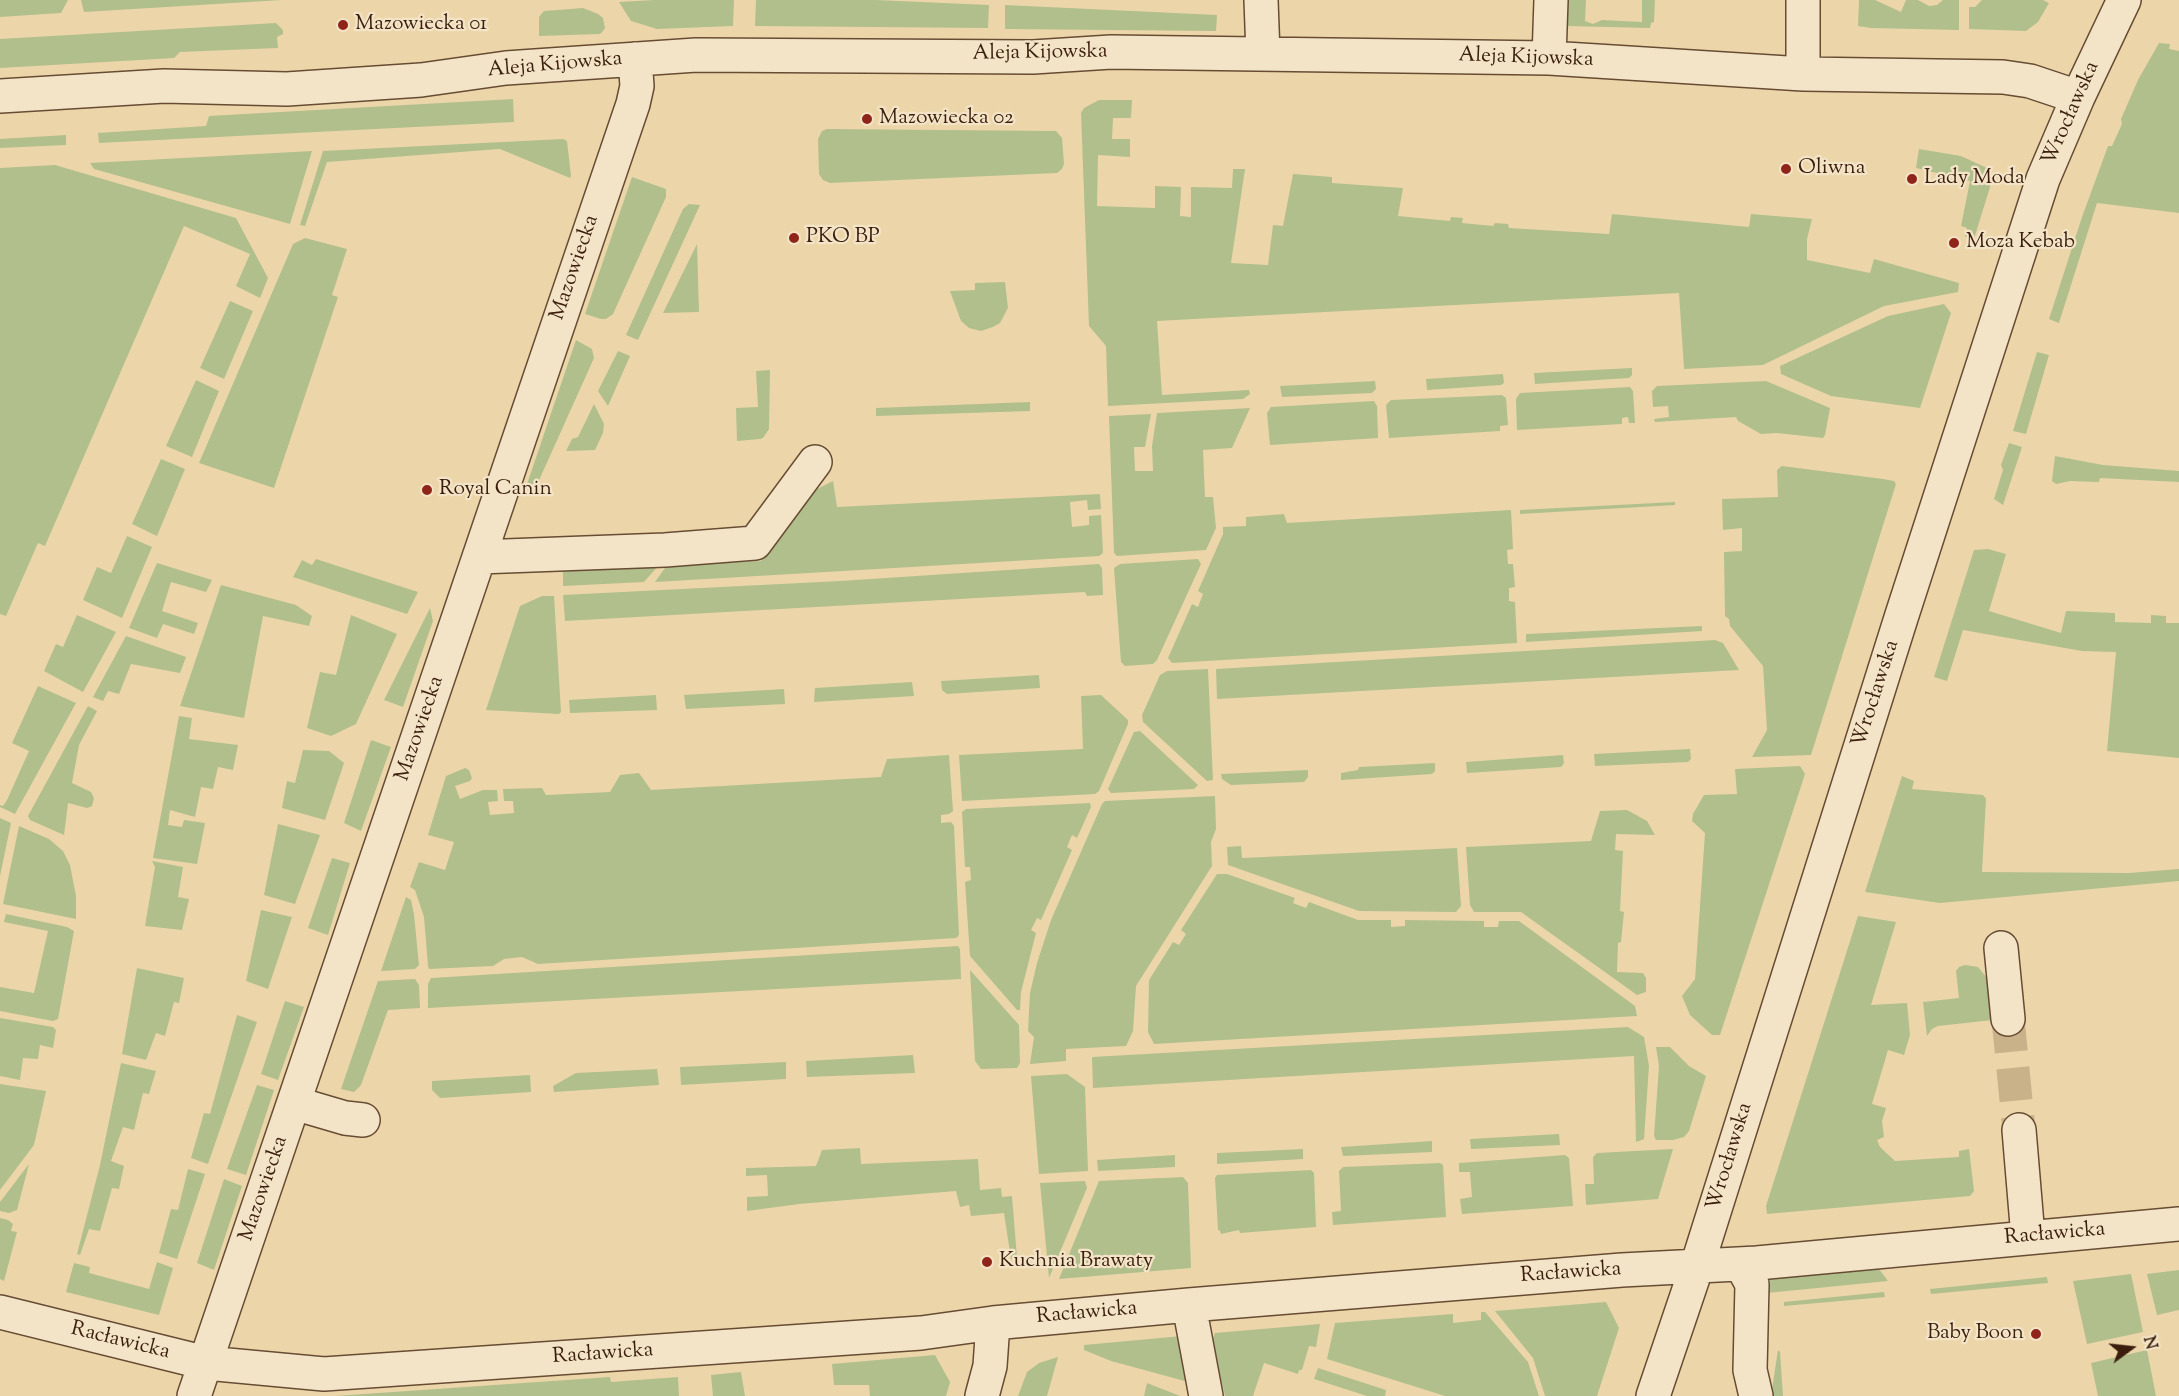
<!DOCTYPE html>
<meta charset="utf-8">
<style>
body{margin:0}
#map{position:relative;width:2179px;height:1396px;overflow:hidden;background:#ecd6a9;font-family:"Sorts Mill Goudy",serif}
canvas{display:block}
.north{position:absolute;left:2101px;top:1318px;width:60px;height:60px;-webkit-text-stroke:4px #f3e4c7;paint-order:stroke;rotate:75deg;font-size:16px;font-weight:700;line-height:24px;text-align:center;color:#3b1e0d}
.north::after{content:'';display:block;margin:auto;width:21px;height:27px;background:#3b1e0d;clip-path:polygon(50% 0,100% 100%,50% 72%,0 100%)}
</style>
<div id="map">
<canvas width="2179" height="1396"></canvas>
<div class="north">N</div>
</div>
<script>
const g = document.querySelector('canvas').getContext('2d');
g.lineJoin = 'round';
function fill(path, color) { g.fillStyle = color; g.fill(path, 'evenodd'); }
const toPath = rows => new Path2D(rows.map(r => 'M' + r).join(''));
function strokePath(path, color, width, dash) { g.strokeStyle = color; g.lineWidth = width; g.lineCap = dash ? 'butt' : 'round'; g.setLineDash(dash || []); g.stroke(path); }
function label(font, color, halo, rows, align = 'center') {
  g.font = font + ' "Sorts Mill Goudy",serif'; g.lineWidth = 4.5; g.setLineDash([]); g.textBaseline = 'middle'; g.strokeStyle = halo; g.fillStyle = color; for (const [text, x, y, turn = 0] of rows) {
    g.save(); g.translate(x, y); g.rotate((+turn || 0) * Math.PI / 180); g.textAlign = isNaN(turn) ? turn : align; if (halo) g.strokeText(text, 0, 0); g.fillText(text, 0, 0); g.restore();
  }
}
fill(toPath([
 [0,0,68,0,61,13,0,17],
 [81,0,282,0,84,12],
 [654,0,734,0,733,26,657,29,631,21,619,2],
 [756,0,876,0,989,5,988,28,755,26],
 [1567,0,1586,0,1585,21,1593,24,1602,20,1642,22,1642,0,1655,0,1654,22,1651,23,1650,28,1566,26],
 [1859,0,1875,0,1901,12,1906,0,1918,0,1929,6,1937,5,1943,0,1959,0,1959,30,1871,28,1858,26],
 [1982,0,2043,0,2049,3,2038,22,2026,31,1969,29,1969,7,1975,7],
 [1005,5,1217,15,1216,31,1005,29],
 [583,8,598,14,603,18,605,28,603,31,600,34,539,36,539,17,544,11],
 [276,23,283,30,283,34,277,37,278,48,180,52,174,58,0,68,0,39],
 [2159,43,2170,44,2169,49,2179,51,2179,213,2097,203,2059,323,2049,319,2082,217,2108,146,2112,146,2122,124,2121,119,2138,80],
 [513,99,514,122,99,143,98,133,206,126,209,116],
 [1099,100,1132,100,1131,118,1113,118,1112,139,1130,139,1130,157,1098,155,1097,206,1155,208,1155,186,1181,187,1180,216,1191,217,1191,187,1232,188,1233,169,1245,169,1231,263,1268,265,1273,225,1283,226,1293,174,1332,177,1332,183,1403,188,1398,216,1450,221,1451,217,1463,218,1462,223,1493,226,1495,223,1508,224,1509,228,1609,234,1612,214,1749,227,1751,214,1812,219,1807,239,1807,260,1870,273,1874,259,1959,283,1958,292,1884,306,1763,365,1684,369,1679,293,1157,321,1162,395,1249,390,1250,394,1243,399,1108,406,1106,346,1089,326,1081,113,1084,108],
 [827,129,1056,131,1062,138,1064,164,1062,169,1057,173,830,183,823,180,819,174,818,139,822,131],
 [66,135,66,145,0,148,0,139],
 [563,139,567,141,571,176,570,178,500,149,327,162,305,226,300,225,323,151],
 [1919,149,1961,156,1987,168,1991,181,1990,187,1974,239,1965,237,1967,228,1961,226,1970,181,1916,168],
 [312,151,290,224,94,169,90,163],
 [55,165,236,218,268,278,260,298,236,286,250,254,184,226,45,546,38,543,6,616,0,614,0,168],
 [632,177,666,189,666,197,613,314,606,319,601,319,585,314],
 [689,204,700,205,638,340,626,335,683,209],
 [305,238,347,249,332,295,338,297,274,488,199,463,293,244],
 [697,244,699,312,663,313],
 [1005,282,1008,308,1000,323,993,327,981,331,969,328,961,321,950,291,975,290,975,283],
 [230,301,253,311,224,379,200,368],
 [1944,304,1951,313,1920,408,1831,396,1781,374,1780,366,1888,316],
 [576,340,592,349,594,358,536,487,530,490,527,484],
 [618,351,630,356,608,406,598,391],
 [2037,352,2049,355,2026,434,2013,431],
 [1632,368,1632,375,1629,378,1535,384,1534,373],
 [770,370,769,429,763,438,760,439,737,441,736,408,758,407,756,371],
 [1503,374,1504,383,1501,385,1427,390,1426,379],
 [196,380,219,391,192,457,166,446],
 [1375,381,1376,389,1372,393,1282,397,1280,386],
 [1766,381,1830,408,1825,435,1823,438,1777,433,1761,434,1738,421,1736,417,1655,422,1654,419,1669,417,1668,406,1653,407,1652,391,1657,386],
 [1630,387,1633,391,1635,423,1629,423,1628,417,1622,418,1622,424,1517,430,1516,399,1520,393],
 [1502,395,1506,398,1508,425,1500,426,1500,431,1389,438,1386,405,1391,400],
 [1374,401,1377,406,1378,438,1270,445,1267,413,1271,407],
 [1030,402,1030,411,876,416,876,408],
 [594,404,604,424,603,433,595,450,566,451,572,439,578,437],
 [1250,408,1232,448,1203,450,1205,497,1213,497,1216,528,1206,550,1117,556,1114,553,1109,416,1151,414,1145,447,1134,447,1135,471,1153,471,1152,446,1157,413],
 [2009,443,2022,447,2003,505,1994,499,2003,470,2001,465],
 [2055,456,2103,465,2179,471,2179,482,2100,478,2099,482,2070,481,2056,484,2052,481],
 [161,459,185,469,157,536,132,524],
 [1782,466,1883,479,1894,481,1896,484,1811,755,1752,757,1767,730,1763,666,1730,626,1729,619,1725,616,1724,552,1742,551,1742,528,1723,530,1722,499,1778,497,1777,470],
 [833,481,837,507,1100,494,1101,509,1088,510,1087,500,1070,502,1072,527,1089,525,1089,516,1101,515,1103,553,1099,556,655,582,667,565,761,561,811,495,817,489],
 [1675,502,1675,505,1520,514,1520,510],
 [1511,510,1513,549,1507,550,1508,564,1513,564,1515,587,1509,588,1509,601,1515,602,1517,643,1172,663,1168,658,1192,604,1198,607,1203,594,1198,591,1223,534,1223,527,1246,526,1246,517,1284,514,1287,523],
 [127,536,152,547,122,618,83,600,97,567,111,573],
 [1988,549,2006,554,1989,611,2061,633,2066,611,2115,613,2115,622,2151,623,2151,615,2166,616,2166,623,2179,623,2179,758,2107,751,2116,652,2082,651,1963,630,1947,681,1934,677,1974,550],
 [316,559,418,592,407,614,293,577,302,560,312,565],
 [1198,559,1201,564,1157,660,1153,664,1125,666,1121,662,1114,568,1120,564],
 [157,563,212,580,206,592,171,582,162,611,198,623,194,634,163,624,157,638,129,628],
 [1099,564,1102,568,1103,595,1087,596,1085,592,565,621,563,595,840,581],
 [659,565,644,582,563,586,563,569],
 [221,585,296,605,312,616,309,626,263,616,244,718,180,706],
 [542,596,554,596,561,712,559,714,486,710,520,606],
 [430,608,433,621,403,707,384,700],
 [77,615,116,632,83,692,44,671,56,644,63,647],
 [351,615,397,634,356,724,331,736,307,728,320,672,336,675],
 [1702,626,1702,631,1526,642,1526,634],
 [126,636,186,657,180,673,131,664,119,694,108,691,103,701,93,697],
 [1715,640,1723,643,1739,670,1217,699,1216,669],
 [1208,669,1213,780,1207,781,1143,722,1142,715,1160,675,1167,671],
 [1039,675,1040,688,947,694,942,690,941,681],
 [912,682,914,696,814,702,815,688],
 [38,686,76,703,15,814,0,807,0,805,3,806,7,800,29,751,12,743],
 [784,689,785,704,686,709,684,695],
 [656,695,657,710,570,713,569,700],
 [1101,695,1128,720,1128,724,1099,791,1095,794,962,801,959,755,1083,749,1081,696],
 [88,706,97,711,79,745,72,783,91,792,94,798,92,806,87,808,68,803,64,835,30,820,28,816],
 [179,716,192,718,189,739,238,745,233,770,218,767,213,789,201,787,195,817,170,810,168,825,182,827,184,820,205,823,197,864,153,858],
 [1140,731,1198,785,1194,789,1111,793,1108,789,1134,732],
 [371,740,391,747,361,831,344,823],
 [1690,749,1691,759,1688,762,1595,766,1594,754],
 [303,750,329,751,344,763,325,820,282,808,287,781,295,783],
 [949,755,953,811,949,814,941,815,941,823,951,822,954,826,959,935,956,938,538,964,522,957,504,959,493,966,429,969,428,966,424,917,415,890,410,887,419,862,445,870,454,842,428,835,446,776,465,768,469,770,472,778,470,781,455,786,460,799,483,790,497,790,498,801,488,802,490,815,514,813,513,801,504,801,503,789,542,788,546,795,610,792,620,775,639,773,651,790,881,777,887,759],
 [1563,755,1564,763,1561,767,1467,773,1466,762],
 [1435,763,1435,771,1432,774,1341,780,1341,773,1358,770,1359,767],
 [1800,766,1805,774,1720,1035,1712,1035,1690,1015,1682,996,1695,979,1705,833,1692,821,1693,814,1704,795,1737,794,1735,769],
 [1308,770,1308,777,1304,782,1231,785,1222,779,1221,774],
 [1902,776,1914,781,1912,789,1983,795,1986,799,1982,872,2129,873,2179,869,2179,881,1940,903,1865,892],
 [1215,796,1216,829,1211,842,1212,866,1136,986,1133,1031,1126,1046,1066,1049,1066,1061,1030,1064,1034,1037,1028,1031,1029,1011,1030,993,1037,963,1051,920,1102,804,1105,801],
 [1090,803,1091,807,1077,838,1072,835,1067,847,1072,850,1041,920,1037,918,1031,930,1036,933,1021,992,1020,1010,1017,1010,970,956,965,882,971,880,970,867,965,867,962,812,966,809],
 [1627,810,1647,821,1655,835,1616,834,1615,850,1623,851,1620,911,1624,912,1621,942,1618,943,1617,972,1643,973,1646,978,1646,992,1637,995,1521,912,1474,912,1470,905,1466,847,1591,841,1600,811],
 [0,818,11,823,0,876],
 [278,824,320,835,295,904,264,895],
 [19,826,49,839,63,851,70,865,76,896,76,919,3,904],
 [1241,846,1242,858,1457,848,1461,906,1456,912,1359,911,1228,865,1227,847],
 [332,858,350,863,328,935,308,928],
 [152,861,183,867,178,897,189,899,182,930,145,926,155,867],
 [1217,874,1227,874,1295,898,1293,903,1306,908,1309,902,1358,920,1391,920,1391,927,1405,926,1405,920,1484,921,1484,927,1498,927,1499,921,1519,921,1635,1006,1637,1016,1154,1044,1148,1032,1149,980,1173,942,1179,945,1186,934,1181,930],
 [406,897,411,900,414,914,419,965,415,969,381,971],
 [261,910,292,917,268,989,246,981],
 [6,914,67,927,74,931,58,1019,53,1021,0,1011,0,987,34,993,48,931,4,922],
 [1858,916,1896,922,1871,1005,1907,1003,1910,1035,1904,1055,1888,1050,1872,1104,1886,1108,1882,1121,1884,1137,1877,1140,1880,1147,1895,1161,1959,1157,1959,1151,1969,1149,1974,1191,1970,1196,1767,1214,1766,1206],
 [958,946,960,949,961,979,428,1008,428,984,431,978],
 [1965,965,1978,967,1987,978,1993,1020,1938,1026,1932,1029,1927,1036,1923,1002,1959,998,1956,971,1959,967],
 [137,968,184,978,179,1003,174,1002,165,1036,156,1033,146,1060,122,1054],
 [970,970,1019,1025,1020,1063,1017,1068,981,1069,975,1061],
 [415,979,419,985,420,1008,388,1010,361,1085,354,1092,341,1089,378,981],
 [285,1001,304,1007,278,1080,261,1074],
 [237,1015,257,1022,208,1164,191,1158,204,1113,210,1114],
 [0,1018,53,1027,56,1030,53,1048,40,1045,38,1059,23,1058,20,1080,0,1076],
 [1628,1027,1644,1037,1649,1066,1644,1139,1636,1142,1634,1056,1093,1088,1092,1057],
 [1656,1047,1670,1047,1689,1066,1706,1076,1689,1131,1684,1137,1673,1140,1656,1140,1654,1136,1659,1066],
 [913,1055,915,1073,807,1077,806,1061],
 [786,1062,786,1079,681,1085,680,1067],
 [121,1063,156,1071,149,1094,143,1093,134,1130,123,1127,111,1161,124,1166,119,1189,112,1188,100,1231,89,1229,80,1255,77,1254,100,1165],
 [657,1069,659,1085,554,1092,553,1086,576,1073],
 [1067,1074,1085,1087,1088,1171,1039,1174,1031,1076],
 [530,1075,531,1092,440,1098,432,1090,432,1081],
 [0,1084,46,1091,34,1145,0,1190],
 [257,1085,274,1090,246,1175,227,1169],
 [1559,1134,1560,1145,1471,1149,1470,1139],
 [1432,1141,1432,1152,1343,1156,1341,1147],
 [860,1148,861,1164,978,1159,980,1190,1001,1188,1002,1197,1012,1196,1017,1258,1011,1259,1004,1213,971,1216,969,1205,960,1207,956,1191,799,1204,747,1211,747,1197,768,1196,767,1175,746,1176,746,1168,816,1166,822,1150],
 [1303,1149,1303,1159,1217,1164,1217,1153],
 [1673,1149,1658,1199,1586,1205,1585,1184,1594,1184,1593,1157,1597,1153],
 [1175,1155,1175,1167,1098,1171,1097,1160],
 [1565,1155,1569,1158,1573,1206,1462,1214,1460,1199,1472,1197,1470,1172,1459,1172,1459,1163],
 [1440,1163,1443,1165,1446,1217,1333,1225,1332,1212,1341,1211,1339,1171,1343,1167],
 [29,1164,17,1210,9,1213,0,1211,0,1202],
 [188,1169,205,1174,177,1259,159,1253,171,1209,178,1210],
 [1311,1170,1314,1173,1316,1227,1240,1233,1239,1230,1221,1234,1220,1231,1218,1230,1215,1178,1217,1175],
 [1183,1177,1188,1183,1191,1268,1059,1279,1099,1181],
 [224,1179,242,1186,214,1270,197,1263],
 [1085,1181,1087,1188,1049,1278,1040,1183],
 [0,1218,8,1220,13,1224,11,1231,17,1232,4,1281,0,1279],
 [157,1262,173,1268,159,1315,66,1292,74,1263,90,1267,89,1273,149,1289],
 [1879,1269,1888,1281,1767,1293,1766,1279],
 [2179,1270,2179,1310,2157,1315,2147,1274],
 [2131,1274,2143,1332,2087,1344,2073,1281],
 [2047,1277,2048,1283,1931,1294,1930,1289],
 [1884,1292,1885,1297,1784,1306,1784,1302],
 [1606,1302,1619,1328,1597,1396,1545,1396,1533,1358,1495,1311],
 [1481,1312,1485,1312,1528,1362,1539,1396,1445,1396,1327,1359,1335,1323,1453,1314,1453,1323,1481,1320],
 [1320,1324,1316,1347,1309,1346,1302,1370,1299,1370,1298,1374,1264,1363,1253,1396,1225,1396,1212,1341,1215,1333],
 [1182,1336,1192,1383,1111,1361,1084,1350,1084,1345],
 [1778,1350,1780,1352,1783,1396,1771,1396],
 [2147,1350,2156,1396,2098,1396,2091,1363],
 [935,1355,950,1382,946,1396,870,1396,869,1385,834,1385,832,1364],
 [1058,1357,1047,1396,1018,1396,1027,1372,1039,1363],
 [1318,1368,1386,1390,1385,1396,1367,1396,1314,1379],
 [741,1372,745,1396,713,1396,711,1375],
 [610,1377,611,1382,678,1377,679,1396,335,1396],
 [1147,1383,1180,1396,1144,1396]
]), '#b1bf8d');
strokePath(toPath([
 [2008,1019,2019,1130]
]), '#c9b18a', 33, [33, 16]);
const minor = toPath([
 [1261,0,1263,54],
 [1549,58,1551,0],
 [1803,74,1803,0],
 [0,96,164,86,287,89,421,80,506,68,696,55,1033,57,1111,52,1549,58,1803,74,2003,77,2030,81,2078,97],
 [479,557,665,550,755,543,815,462],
 [2001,948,2008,1019],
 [294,1103,345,1118,363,1120],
 [2019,1130,2028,1237],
 [1741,1264,1752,1284,1750,1370,1756,1396],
 [1189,1305,1206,1396],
 [0,1312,206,1363,324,1374,921,1333,993,1323,1189,1305,1622,1270,1757,1263,2179,1224],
 [194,1396,633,104,637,86,635,59],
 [982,1396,990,1366,993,1323],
 [1653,1396,1697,1266,1901,618,2043,179,2078,97,2124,0]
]);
strokePath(minor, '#674c34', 36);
strokePath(minor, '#f3e4c7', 33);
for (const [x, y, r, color] of [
 [343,25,6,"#8f2418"],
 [867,119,6,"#8f2418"],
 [1786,169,6,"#8f2418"],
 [1912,179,6,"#8f2418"],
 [794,238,6,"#8f2418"],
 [1954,243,6,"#8f2418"],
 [427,490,6,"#8f2418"],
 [987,1262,6,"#8f2418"],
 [2036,1334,6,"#8f2418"]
]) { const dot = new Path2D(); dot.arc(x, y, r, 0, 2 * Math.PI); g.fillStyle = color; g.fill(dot); strokePath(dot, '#f3e4c7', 2); }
label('21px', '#3b1e0d', '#f3e4c7', [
 ["Mazowiecka 01",355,25],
 ["Mazowiecka 02",879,119],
 ["Oliwna",1798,169],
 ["Lady Moda",1924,179],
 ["PKO BP",806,238],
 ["Moza Kebab",1966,243],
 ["Royal Canin",439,490],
 ["Kuchnia Brawaty",999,1262],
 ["Baby Boon",2024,1334,"right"]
], 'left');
label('21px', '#3b1e0d', '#f3e4c7', [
 ["Aleja Kijowska",1040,54,-1],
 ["Aleja Kijowska",1526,59,2],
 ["Aleja Kijowska",555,66,-5],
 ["Wrocławska",2072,114,-66],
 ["Mazowiecka",576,268,-71],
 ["Wrocławska",1877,694,-72],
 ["Mazowiecka",421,729,-71],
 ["Wrocławska",1731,1157,-73],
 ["Mazowiecka",265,1189,-71],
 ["Racławicka",2055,1235,-5],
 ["Racławicka",1571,1274,-4],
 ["Racławicka",1087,1314,-5],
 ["Racławicka",120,1342,14],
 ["Racławicka",603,1355,-4]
]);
</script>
